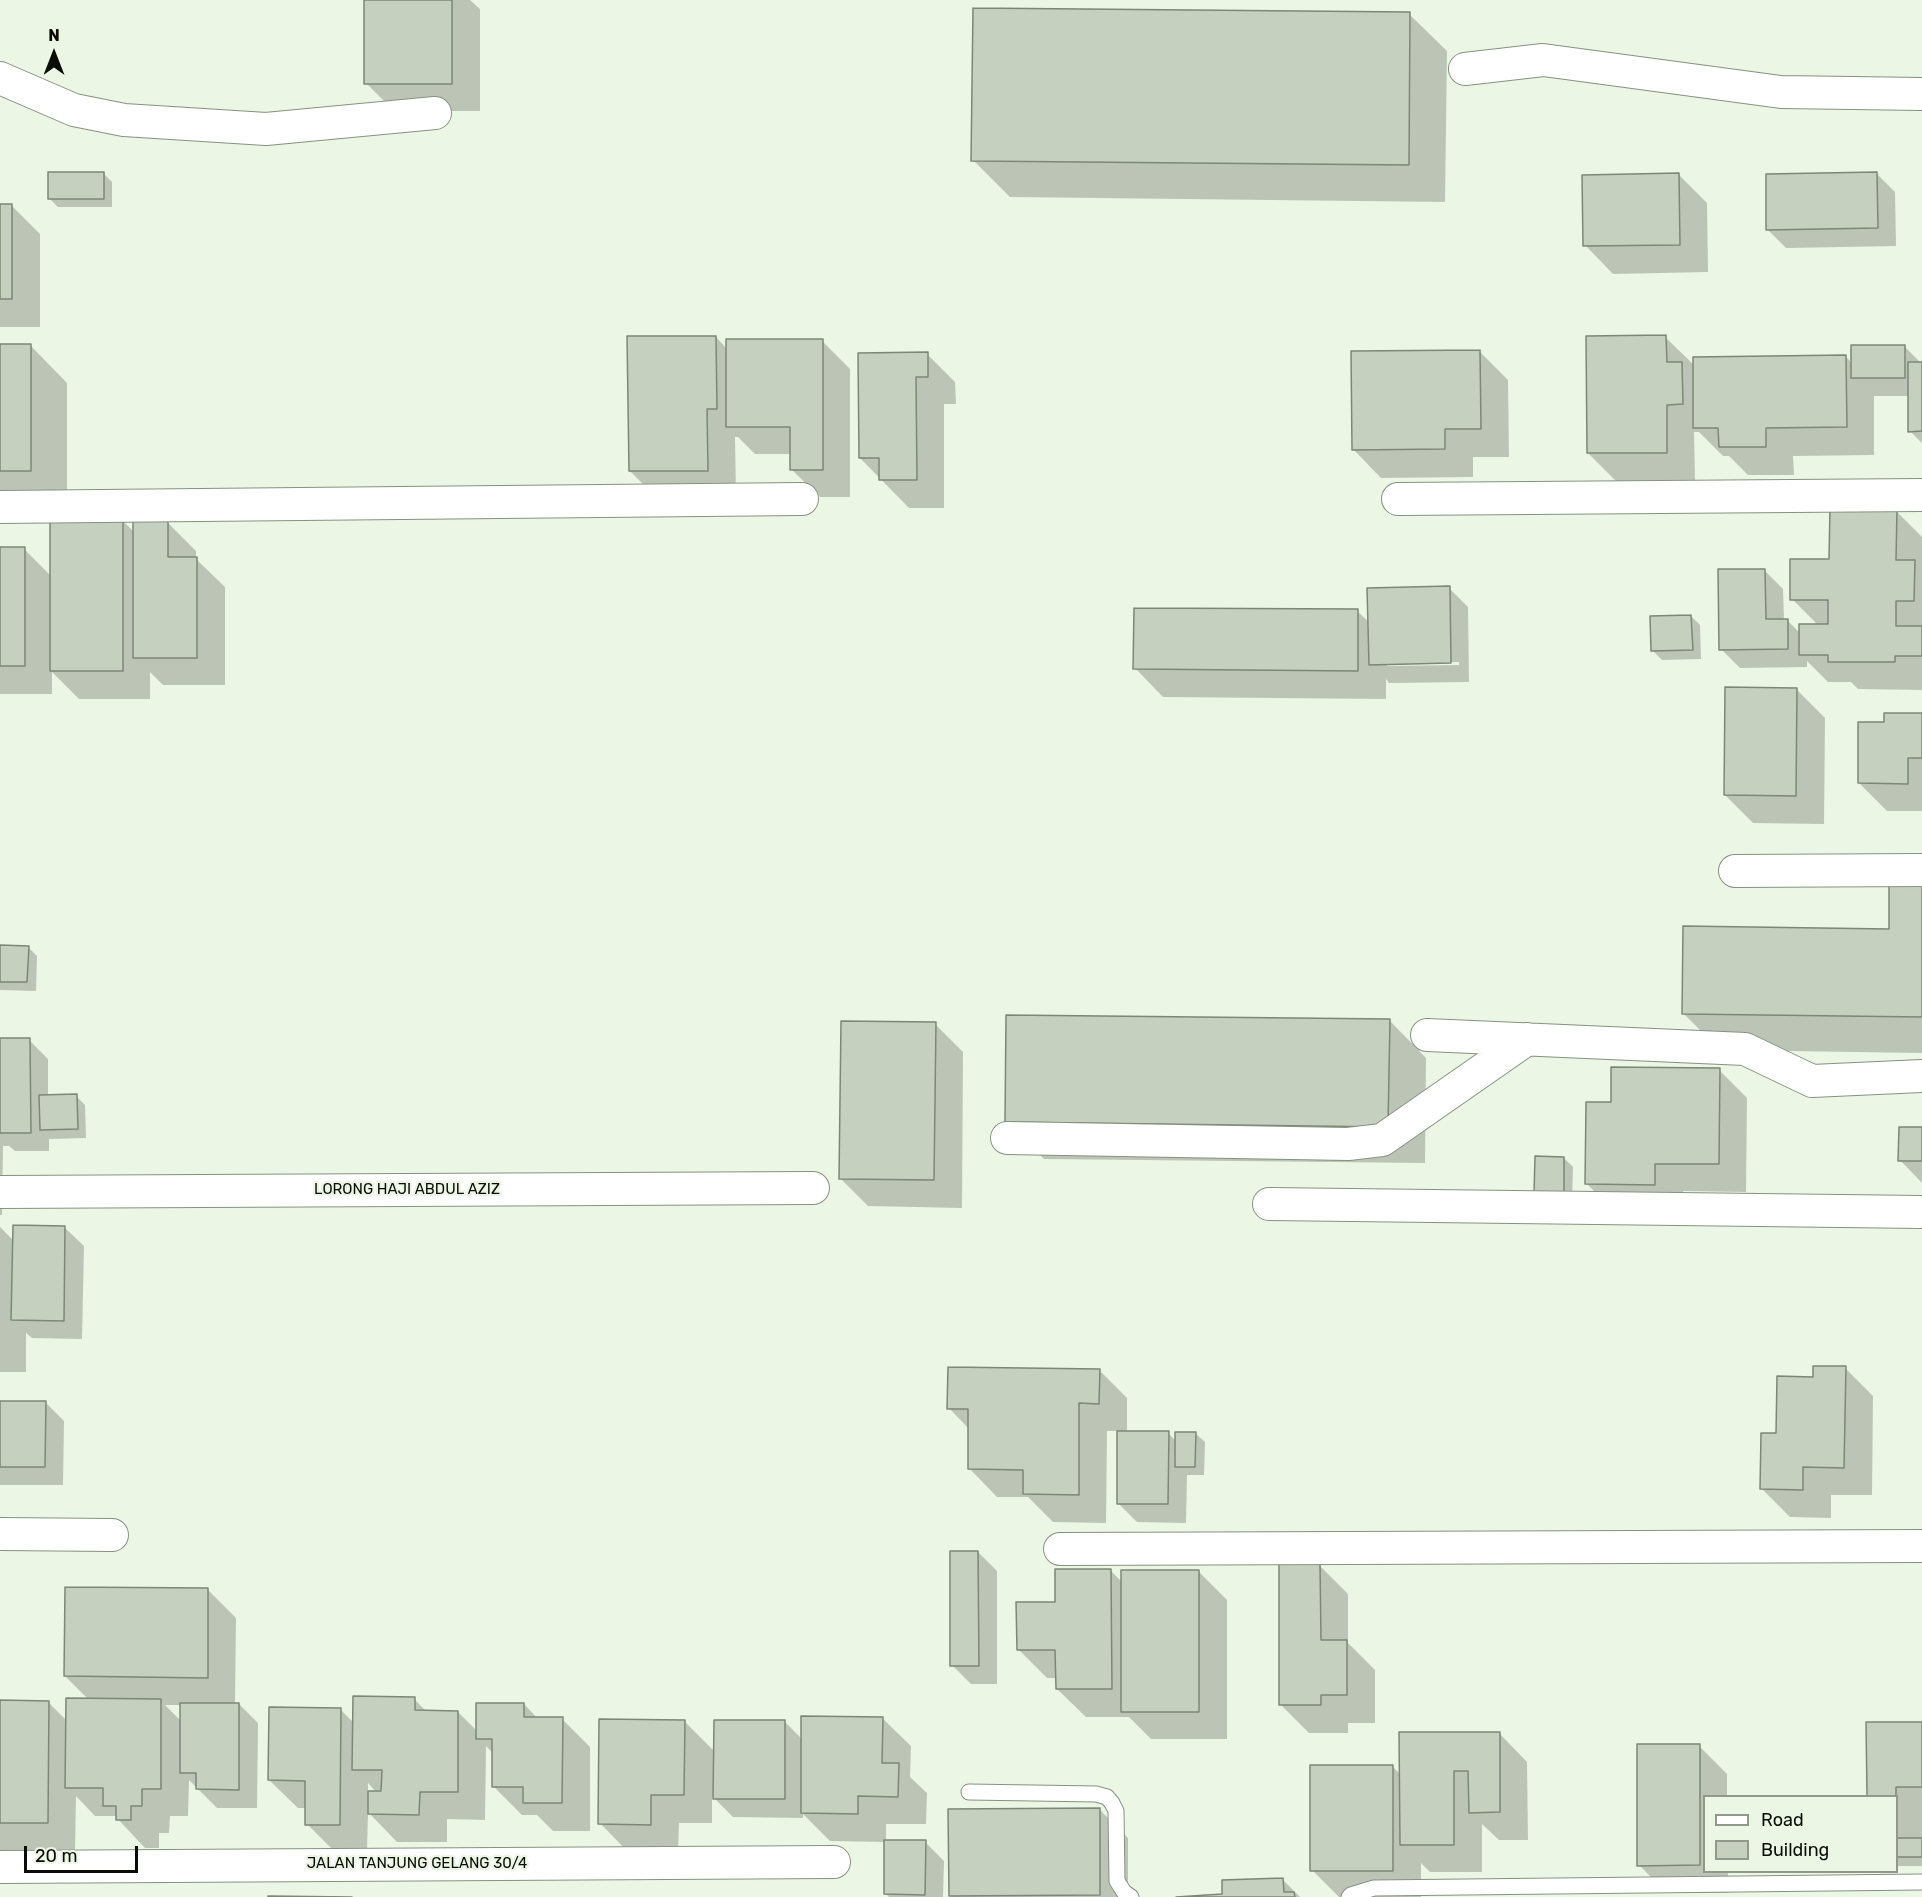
<!DOCTYPE html>
<style>
body{margin:0}
#map{position:relative;width:1922px;height:1897px;overflow:hidden;background:#ecf6e4;font-family:Rubik,sans-serif}
canvas{display:block}
.legend{position:absolute;left:1703px;top:1795px;width:195px;height:78px;box-sizing:border-box;background:#ecf6e4;border:2px solid #92998c;margin:0;padding:8px 10px;list-style:none;font-size:18px;color:#0a0d07}
.legend li{display:flex;align-items:center;gap:12px;height:30px}
.legend b{width:30px;border:2px solid #92998c}
.north{position:absolute;left:24px;top:24px;width:60px;height:60px;-webkit-text-stroke:4px #ecf6e4;paint-order:stroke;rotate:0deg;font-size:16px;font-weight:700;line-height:24px;text-align:center;color:#0a0d07}
.north::after{content:'';display:block;margin:auto;width:21px;height:27px;background:#0a0d07;clip-path:polygon(50% 0,100% 100%,50% 72%,0 100%)}
.scale{position:absolute;left:24px;top:1846px;width:114px;height:27px;box-sizing:border-box;border:3px solid #0a0d07;border-top:0;padding-left:8px;font-size:18px;line-height:21px;white-space:nowrap;color:#0a0d07;-webkit-text-stroke:4px #ecf6e4;paint-order:stroke}
</style>
<div id="map">
<canvas width="1922" height="1897"></canvas>
<ul class="legend">
<li><b style="height:8px;background:#fff"></b>Road</li>
<li><b style="height:16px;background:#c6d0bf"></b>Building</li>
</ul>
<div class="north">N</div>
<div class="scale">20 m</div>
</div>
<script>
const g = document.querySelector('canvas').getContext('2d');
g.lineJoin = 'round';
function fill(path, color) { g.fillStyle = color; g.fill(path, 'evenodd'); }
const toPath = rows => new Path2D(rows.map(r => 'M' + r).join(''));
function strokePath(path, color, width, dash) { g.strokeStyle = color; g.lineWidth = width; g.lineCap = dash ? 'butt' : 'round'; g.setLineDash(dash || []); g.stroke(path); }
function label(font, color, halo, rows, align = 'center') {
  g.font = font + ' Rubik,sans-serif'; g.lineWidth = 4.5; g.setLineDash([]); g.textBaseline = 'middle'; g.strokeStyle = halo; g.fillStyle = color; for (const [text, x, y, turn = 0] of rows) {
    g.save(); g.translate(x, y); g.rotate((+turn || 0) * Math.PI / 180); g.textAlign = isNaN(turn) ? turn : align; if (halo) g.strokeText(text, 0, 0); g.fillText(text, 0, 0); g.restore();
  }
}
fill(toPath([
 [366,0,470,0,480,9,480,111,394,111,366,83],
 [1409,14,1447,51,1445,202,1010,197,973,160],
 [103,173,112,182,112,207,58,207,49,198],
 [1876,173,1895,192,1896,246,1786,248,1768,230],
 [1679,175,1707,203,1708,272,1613,274,1585,245],
 [0,206,12,206,40,234,40,327,0,327],
 [716,337,727,349,822,341,850,369,850,497,820,497,791,469,791,454,755,454,738,437,735,437,736,498,658,499,630,471],
 [1665,337,1695,366,1846,357,1852,363,1904,346,1922,364,1922,443,1910,431,1910,396,1874,396,1874,455,1793,456,1794,475,1748,475,1729,456,1723,456,1699,432,1694,432,1695,480,1616,481,1588,453],
 [0,345,30,345,67,383,67,508,0,518],
 [1480,352,1508,380,1509,457,1473,457,1473,477,1381,478,1353,449],
 [927,354,955,382,956,404,944,404,944,508,909,508,860,458],
 [1896,511,1922,537,1922,690,1858,689,1851,682,1828,682,1807,661,1807,667,1740,668,1721,649,1764,570,1783,589,1784,621,1788,621,1800,633,1819,626,1792,599,1831,561],
 [122,520,135,533,168,523,196,551,196,559,225,587,225,685,163,685,150,672,150,699,79,699,52,672,52,694,0,694,0,549,24,549,51,576],
 [1449,588,1468,607,1469,682,1389,683,1386,679,1386,699,1163,697,1135,668,1357,611,1370,623],
 [1459,662,1459,665,1387,666,1387,663],
 [1691,616,1700,625,1701,659,1662,660,1653,651],
 [1797,690,1825,718,1824,824,1753,823,1725,795],
 [1922,715,1922,811,1887,811,1859,783,1885,724],
 [1922,886,1922,1053,1720,1050,1683,1013,1890,930],
 [0,947,28,947,37,956,36,991,0,990],
 [1389,1020,1426,1058,1425,1163,1044,1159,1006,1122],
 [935,1024,963,1052,962,1208,868,1206,840,1178],
 [0,1040,29,1040,48,1059,48,1096,76,1096,85,1105,86,1138,49,1139,49,1151,15,1151,9,1146,3,1146,2,1215,0,1215],
 [1719,1070,1747,1098,1746,1192,1683,1191,1683,1213,1615,1212,1587,1184,1612,1103],
 [1922,1129,1922,1183,1900,1160],
 [1537,1157,1564,1158,1573,1167,1572,1202],
 [0,1227,14,1241,65,1228,84,1246,82,1339,32,1338,26,1333,26,1372,0,1372],
 [1845,1368,1873,1396,1872,1495,1831,1495,1831,1518,1790,1517,1762,1489,1778,1434,1814,1378],
 [1099,1370,1127,1398,1127,1432,1168,1433,1176,1441,1195,1433,1205,1442,1204,1475,1187,1475,1186,1523,1137,1522,1118,1503,1119,1431,1107,1431,1106,1523,1053,1522,1028,1497,997,1497,969,1468,969,1429,949,1408],
 [0,1402,45,1402,64,1421,63,1485,0,1485],
 [978,1552,997,1571,997,1684,971,1684,952,1665],
 [1319,1565,1348,1594,1348,1643,1375,1670,1375,1723,1348,1723,1348,1733,1309,1733,1281,1705],
 [1110,1570,1122,1582,1199,1572,1227,1600,1227,1739,1151,1739,1129,1717,1086,1717,1057,1689,1057,1678,1047,1678,1019,1650,1057,1604],
 [208,1590,236,1618,235,1704,239,1704,258,1723,257,1808,217,1808,189,1780,188,1816,170,1816,169,1833,159,1833,159,1848,145,1848,115,1816,95,1816,76,1796,75,1851,0,1850,0,1702,48,1702,67,1721,89,1700,65,1676],
 [165,1705,182,1705,182,1721,178,1718],
 [414,1699,427,1712,458,1712,478,1732,524,1704,538,1719,562,1719,590,1747,590,1831,553,1831,537,1815,522,1815,494,1787,494,1754,486,1746,485,1820,447,1819,447,1842,397,1842,368,1812,367,1852,335,1852,307,1824,307,1808,298,1808,269,1780,340,1709,354,1723],
 [368,1783,377,1793,368,1793],
 [882,1718,911,1746,910,1777,927,1793,926,1824,886,1824,886,1841,925,1842,944,1861,943,1897,889,1897,885,1893,886,1842,830,1841,803,1814,803,1818,733,1817,712,1796,712,1823,679,1823,678,1852,628,1852,600,1823,684,1721,715,1752,785,1722,803,1740],
 [1922,1723,1922,1866,1896,1866,1896,1796,1869,1796,1868,1724],
 [1499,1733,1527,1762,1528,1840,1499,1840,1482,1824,1482,1872,1430,1872,1421,1863,1421,1897,1339,1897,1312,1870,1392,1766,1401,1775],
 [1699,1746,1727,1774,1727,1796,1704,1796,1704,1872,1728,1872,1728,1893,1667,1893,1639,1865],
 [1100,1810,1128,1838,1128,1897,952,1897,950,1895],
 [1282,1879,1300,1897,1187,1897,1224,1896]
]), '#0003');
const building = toPath([
 [364,0,452,0,452,84,364,84,364,0],
 [973,8,1410,12,1409,165,971,161,973,8],
 [48,172,104,172,104,199,48,199,48,172],
 [1877,172,1878,228,1766,230,1766,174,1877,172],
 [1679,173,1680,245,1583,246,1582,175,1679,173],
 [0,204,12,204,12,299,0,299,0,204],
 [1666,335,1667,362,1682,362,1683,404,1667,405,1667,453,1587,453,1586,336,1666,335],
 [627,336,716,336,717,409,707,409,708,471,629,471,627,336],
 [726,339,823,339,823,470,790,470,790,427,726,427,726,339],
 [0,344,31,344,31,471,0,471,0,344],
 [1851,345,1905,345,1905,378,1851,378,1851,345],
 [1480,350,1481,429,1445,429,1445,449,1352,450,1351,351,1480,350],
 [928,352,928,377,916,377,917,480,879,480,879,458,859,458,858,353,928,352],
 [1846,355,1847,427,1766,428,1766,447,1719,447,1718,428,1693,428,1693,357,1846,355],
 [1908,362,1922,362,1922,431,1908,432,1908,362],
 [1830,508,1897,509,1896,560,1915,560,1914,601,1896,601,1896,626,1922,626,1922,656,1895,656,1895,662,1828,662,1828,655,1799,655,1799,624,1828,624,1828,600,1790,600,1790,559,1829,559,1830,508],
 [50,518,123,518,123,671,50,671,50,518],
 [133,521,168,521,168,557,197,557,197,658,133,658,133,521],
 [0,547,25,547,25,666,0,666,0,547],
 [1718,569,1765,569,1766,619,1788,619,1788,649,1719,650,1718,569],
 [1450,586,1451,663,1369,665,1367,588,1450,586],
 [1134,608,1358,609,1358,671,1133,669,1134,608],
 [1691,615,1693,650,1651,651,1650,616,1691,615],
 [1725,687,1797,688,1796,796,1724,795,1725,687],
 [1884,713,1922,713,1922,758,1908,758,1908,784,1858,783,1858,722,1884,722,1884,713],
 [1889,884,1922,885,1922,1017,1682,1014,1683,926,1889,929,1889,884],
 [0,945,29,946,27,982,0,982,0,945],
 [1006,1015,1390,1019,1388,1127,1005,1122,1006,1015],
 [841,1021,936,1022,934,1180,839,1179,841,1021],
 [0,1038,30,1038,31,1133,0,1133,0,1038],
 [1611,1067,1720,1068,1719,1164,1655,1164,1655,1185,1585,1184,1586,1102,1611,1102,1611,1067],
 [77,1094,78,1129,40,1130,39,1095,77,1094],
 [1899,1127,1922,1127,1922,1161,1898,1161,1899,1127],
 [1535,1156,1564,1157,1564,1194,1534,1194,1535,1156],
 [13,1225,65,1226,64,1321,11,1320,13,1225],
 [1813,1366,1846,1366,1844,1468,1803,1467,1803,1490,1760,1489,1761,1433,1776,1433,1777,1376,1813,1377,1813,1366],
 [948,1367,1100,1369,1099,1404,1079,1403,1079,1495,1023,1494,1023,1470,968,1469,968,1409,947,1409,948,1367],
 [0,1401,46,1401,45,1467,0,1467,0,1401],
 [1117,1431,1169,1431,1168,1504,1117,1504,1117,1431],
 [1175,1432,1196,1432,1195,1467,1175,1467,1175,1432],
 [950,1551,978,1551,979,1666,950,1666,950,1551],
 [1279,1564,1320,1564,1321,1640,1347,1640,1347,1695,1321,1695,1321,1705,1279,1705,1279,1564],
 [1055,1569,1111,1569,1112,1689,1056,1689,1055,1650,1017,1650,1016,1602,1055,1602,1055,1569],
 [1121,1570,1199,1570,1199,1712,1121,1712,1121,1570],
 [65,1587,208,1588,208,1678,64,1676,65,1587],
 [353,1696,415,1697,415,1710,458,1711,458,1792,420,1792,419,1815,368,1814,368,1791,381,1791,382,1770,352,1770,353,1696],
 [66,1698,161,1699,161,1789,142,1789,142,1806,131,1806,131,1820,116,1820,116,1806,103,1806,103,1788,65,1788,66,1698],
 [0,1700,49,1701,48,1823,0,1823,0,1700],
 [180,1703,239,1703,239,1790,196,1789,196,1773,180,1773,180,1703],
 [476,1703,524,1703,524,1717,563,1717,562,1803,523,1803,523,1787,492,1787,492,1739,476,1739,476,1703],
 [269,1707,341,1708,340,1825,305,1825,305,1781,268,1780,269,1707],
 [801,1716,883,1717,882,1763,899,1763,898,1797,858,1796,858,1814,801,1813,801,1716],
 [599,1719,685,1720,684,1795,651,1795,651,1825,598,1824,599,1719],
 [714,1720,785,1720,785,1799,713,1799,714,1720],
 [1866,1722,1922,1722,1922,1787,1896,1787,1896,1796,1867,1796,1866,1722],
 [1399,1732,1500,1732,1500,1812,1469,1813,1468,1771,1454,1771,1454,1845,1400,1845,1399,1732],
 [1637,1744,1700,1744,1700,1865,1637,1866,1637,1744],
 [1310,1765,1393,1765,1393,1871,1310,1871,1310,1765],
 [1100,1808,1100,1895,949,1896,948,1809,1100,1808],
 [1896,1838,1922,1838,1922,1857,1896,1857,1896,1838],
 [884,1840,926,1840,925,1895,884,1894,884,1840],
 [1283,1878,1284,1892,1294,1892,1295,1897,1176,1897,1222,1894,1222,1880,1283,1878],
 [268,1896,352,1897,268,1897,268,1896]
]);
fill(building, '#c6d0bf');
strokePath(building, '#7d8776', 1.5);
const service = toPath([
 [969,1792,1096,1794,1107,1797,1112,1803,1116,1811,1117,1881,1124,1892,1131,1897],
 [1349,1897,1351,1895,1374,1888,1922,1882]
]);
const minor = toPath([
 [1465,69,1543,60,1781,92,1922,94],
 [0,78,74,110,124,120,266,129,435,113],
 [1398,499,1922,495],
 [0,507,802,499],
 [1735,871,1922,870],
 [1427,1035,1745,1049,1812,1081,1922,1076],
 [1007,1138,1348,1144,1382,1140,1527,1039],
 [0,1192,813,1188],
 [1269,1204,1922,1212],
 [0,1534,112,1535],
 [1060,1549,1922,1546],
 [0,1867,834,1862]
]);
strokePath(service, '#879181', 17);
strokePath(minor, '#879181', 34);
strokePath(service, '#fff', 15);
strokePath(minor, '#fff', 32);
label('15px', '#0a0d07', '#ecf6e4', [
 ["LORONG HAJI ABDUL AZIZ",407,1190],
 ["JALAN TANJUNG GELANG 30/4",417,1864]
]);
</script>
